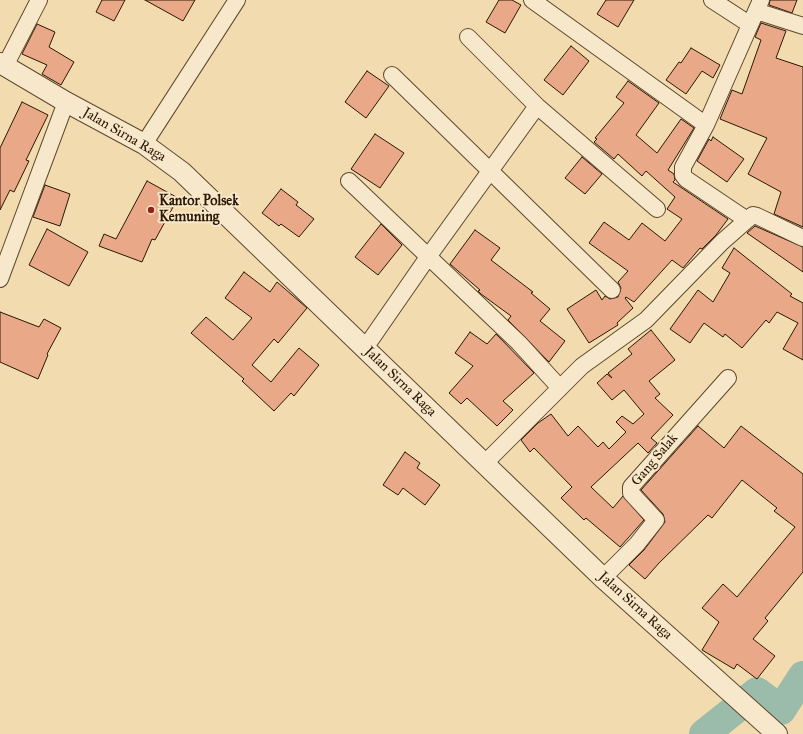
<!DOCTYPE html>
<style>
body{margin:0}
canvas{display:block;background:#f2dcaf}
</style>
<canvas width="803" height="734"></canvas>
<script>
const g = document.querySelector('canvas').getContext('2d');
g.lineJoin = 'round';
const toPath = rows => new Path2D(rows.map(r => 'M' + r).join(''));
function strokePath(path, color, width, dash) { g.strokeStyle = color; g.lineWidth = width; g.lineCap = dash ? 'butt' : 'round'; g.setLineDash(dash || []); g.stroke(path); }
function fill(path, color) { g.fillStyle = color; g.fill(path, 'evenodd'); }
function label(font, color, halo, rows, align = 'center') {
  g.font = font + ' "IM FELL Great Primer",serif'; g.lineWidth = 4; g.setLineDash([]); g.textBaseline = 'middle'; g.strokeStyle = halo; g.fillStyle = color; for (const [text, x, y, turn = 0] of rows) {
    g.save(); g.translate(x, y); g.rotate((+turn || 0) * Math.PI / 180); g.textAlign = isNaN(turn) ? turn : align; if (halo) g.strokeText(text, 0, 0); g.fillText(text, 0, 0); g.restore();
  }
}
strokePath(toPath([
 [704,734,757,692,781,710,803,676]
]), '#9bbcab', 30);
const building = toPath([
 [102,0,125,0,114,21,96,12,102,0],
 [145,0,195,0,183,21,145,0],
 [499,0,512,0,521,5,505,33,486,22,499,0],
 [606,0,634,0,618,27,597,14,606,0],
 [770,0,797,0,792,13,769,5,770,0],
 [761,23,786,31,776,58,803,67,803,227,774,214,781,192,748,174,767,138,720,119,732,90,742,94,761,40,755,37,761,23],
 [37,24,55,32,49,47,74,62,61,85,42,74,47,65,22,54,37,24],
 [571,46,589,61,563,95,544,80,571,46],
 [691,48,720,65,713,78,702,71,686,94,666,80,679,62,681,63,691,48],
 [367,71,389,86,366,118,345,102,367,71],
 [628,81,659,103,636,135,657,153,681,119,694,128,668,170,674,174,675,180,673,182,728,219,716,235,702,249,700,248,683,268,672,260,634,302,626,297,625,298,633,308,617,323,618,325,589,343,567,309,596,290,602,300,605,296,610,299,618,297,621,288,618,282,628,271,589,243,604,222,629,240,642,223,665,241,682,219,667,209,675,197,646,171,642,176,618,154,614,159,594,142,597,139,595,138,624,103,616,97,628,81],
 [22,102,48,115,26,160,29,161,14,192,10,190,0,210,0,148,22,102],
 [375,134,404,153,380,188,351,169,375,134],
 [713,137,744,159,727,182,697,161,709,139,711,141,713,137],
 [582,157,602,174,585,194,565,178,582,157],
 [147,181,178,198,155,240,152,239,142,262,99,246,104,234,116,239,147,181],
 [45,185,70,194,60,226,33,217,45,185],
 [281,189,298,202,296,205,314,219,299,237,281,224,279,226,262,213,281,189],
 [381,224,402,245,378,275,355,257,381,224],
 [755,226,803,247,803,272,747,233,755,226],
 [47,229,88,252,69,286,29,265,47,229],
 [475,230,500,248,491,260,533,292,531,293,550,309,540,321,565,341,549,362,508,320,511,316,481,294,478,291,480,290,450,264,475,230],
 [734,248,792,294,790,296,803,303,803,360,783,349,798,323,777,312,769,323,766,320,742,348,725,334,723,337,704,323,690,343,670,329,698,290,713,302,730,273,722,268,734,248],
 [244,272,270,292,277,282,307,308,278,343,274,339,252,365,271,382,299,348,319,365,294,396,291,393,274,411,242,381,244,379,191,333,206,317,233,340,252,318,225,298,244,272],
 [0,312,39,327,44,319,61,328,47,354,48,355,38,379,0,362,0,312],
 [651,330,675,360,649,381,660,394,655,398,673,415,651,438,657,443,648,453,638,443,591,487,613,508,623,496,644,520,620,547,586,518,584,520,561,498,572,487,534,448,530,452,521,440,538,423,551,414,568,436,578,426,598,447,603,442,609,449,626,432,616,422,622,416,633,424,644,414,624,390,612,400,597,383,607,374,612,378,608,373,632,354,628,349,651,330],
 [470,332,487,344,496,334,534,373,503,401,513,410,497,426,467,398,461,404,449,393,473,366,455,353,470,332],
 [698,426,724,448,741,426,803,474,803,572,765,618,768,621,753,639,775,656,757,679,737,664,734,669,702,650,719,622,702,608,723,584,737,597,795,527,774,511,777,508,742,480,712,518,708,515,659,563,645,579,629,565,644,550,665,522,663,514,641,490,698,426],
 [405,452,420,463,417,468,440,485,425,505,403,488,398,495,383,485,405,452]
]);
fill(building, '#e9a888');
strokePath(building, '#2b1802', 1);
const minor = toPath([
 [532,0,706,125],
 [712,0,749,24],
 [756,11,803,26],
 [468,37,537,106],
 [5,66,39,0],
 [392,75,612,290],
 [144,144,237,0],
 [349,181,519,343,560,388],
 [747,220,686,179,683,175,683,167,706,125,761,0],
 [0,279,66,102],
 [365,348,428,257,537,106,657,209],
 [485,463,582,366,646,320,722,242,747,220,753,215,757,216,803,238],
 [603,578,637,544,656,520,631,493,631,487,728,378]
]);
const tertiary = toPath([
 [0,63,66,102,144,144,182,172,603,578,777,734]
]);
strokePath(minor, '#5d492d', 18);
strokePath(tertiary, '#5d492d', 22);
strokePath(minor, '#f7e8cb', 16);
strokePath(tertiary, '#f7e8cb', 20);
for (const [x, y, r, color] of [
 [151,210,4,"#8f2418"]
]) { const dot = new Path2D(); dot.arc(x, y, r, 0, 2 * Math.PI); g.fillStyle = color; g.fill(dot); strokePath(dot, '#f7e8cb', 1.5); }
label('14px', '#2b1802', '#f7e8cb', [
 ["Jalan Sirna Raga",124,135,30],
 ["Jalan Sirna Raga",400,382,44],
 ["Gang Salak",655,460,-50],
 ["Jalan Sirna Raga",635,606,42]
]);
label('bold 14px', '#2b1802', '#f7e8cb', [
 ["Kantor Polsek",159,202],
 ["Kemuning",159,218]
], 'left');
</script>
